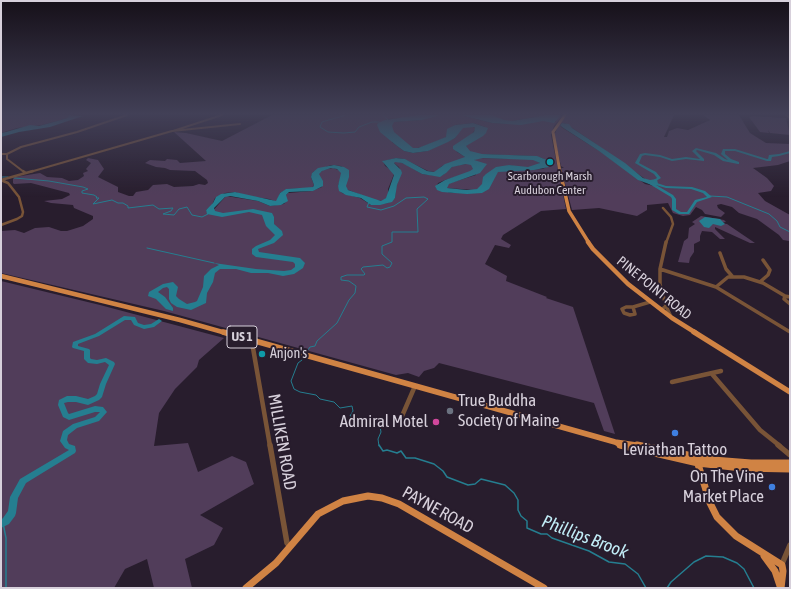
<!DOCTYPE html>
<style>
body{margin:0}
#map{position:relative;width:791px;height:589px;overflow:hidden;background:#281d2d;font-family:"Asap Condensed",sans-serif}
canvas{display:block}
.frame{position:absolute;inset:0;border:2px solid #d7d0db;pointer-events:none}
</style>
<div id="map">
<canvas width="791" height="589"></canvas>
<div class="frame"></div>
</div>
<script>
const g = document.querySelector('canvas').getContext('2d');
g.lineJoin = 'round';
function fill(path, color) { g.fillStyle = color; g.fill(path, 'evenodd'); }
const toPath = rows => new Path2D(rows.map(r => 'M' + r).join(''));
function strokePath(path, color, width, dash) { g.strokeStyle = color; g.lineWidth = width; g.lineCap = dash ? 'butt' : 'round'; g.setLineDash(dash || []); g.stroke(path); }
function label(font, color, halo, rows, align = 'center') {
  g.font = font + ' "Asap Condensed",sans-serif'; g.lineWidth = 4; g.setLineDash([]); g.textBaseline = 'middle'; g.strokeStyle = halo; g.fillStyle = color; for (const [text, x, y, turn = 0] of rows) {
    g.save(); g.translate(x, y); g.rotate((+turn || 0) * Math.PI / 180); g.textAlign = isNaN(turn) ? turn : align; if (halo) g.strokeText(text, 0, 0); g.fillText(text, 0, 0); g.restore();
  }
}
fill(toPath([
 [1,115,69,115,67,118,57,121,42,125,17,128,1,133],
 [272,115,419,115,412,118,388,119,379,124,382,131,394,141,392,142,397,146,404,151,413,153,427,151,455,138,460,128,470,126,476,128,470,137,459,143,455,147,457,152,467,158,442,166,435,172,428,171,404,159,397,158,383,161,385,166,392,171,394,174,388,189,388,197,382,201,374,200,346,189,345,185,348,178,348,171,341,166,331,165,313,172,311,177,314,185,312,188,287,189,280,193,277,202,269,199,247,196,235,192,225,193,215,198,212,205,206,210,208,214,210,214,226,196,258,201,270,206,284,204,287,200,285,196,288,193,312,191,322,187,322,181,317,175,323,170,333,168,341,171,341,177,338,186,342,193,360,198,371,205,388,203,395,198,396,187,401,173,399,167,394,163,393,162,396,161,405,164,422,174,438,176,443,175,453,166,473,163,474,168,472,172,445,180,438,183,436,188,439,190,452,193,482,192,488,188,495,174,499,171,543,169,548,166,547,161,542,158,533,156,477,154,466,150,464,147,486,132,485,127,473,123,455,125,449,129,448,135,445,138,422,147,413,149,405,144,392,131,390,126,392,122,420,120,438,115,460,115,492,123,521,124,544,120,556,122,555,118,563,115,554,126,551,135,566,209,541,211,503,235,501,239,511,245,509,248,495,245,485,264,507,276,506,281,547,297,546,298,573,307,615,434,604,431,594,403,439,363,434,368,424,371,419,377,408,373,396,375,164,311,1,273,1,231,15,230,24,233,35,228,49,227,61,231,67,231,83,226,93,219,93,216,74,208,73,205,51,203,44,201,62,199,70,195,69,193,31,183,14,184,13,183,13,179,15,177,40,173,47,177,62,178,69,181,78,180,84,176,83,173,88,171,86,169,91,163,86,160,88,158,98,160,104,169,98,177,118,187,118,192,129,196,133,196,136,192,148,190,153,185,167,184,174,187,193,186,199,184,205,185,208,183,207,180,195,171,170,170,165,168,156,167,145,163,150,160,165,161,167,159,177,160,180,163,206,161,174,132,186,133,222,141],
 [489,115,546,115,513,121,504,121],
 [567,115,674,115,664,137,667,137,669,131,677,128,688,130,710,120,703,115,739,115,750,133,766,143,790,144,790,161,778,165,753,168,767,178,774,186,771,191,758,193,765,201,790,215,789,241,783,240,779,235,757,219,739,213,732,207,721,204,717,205,718,208,725,213,721,217,705,214,702,210,696,207,690,215,683,216,673,213,668,203,647,205,647,210,637,216,599,208,572,210,561,168,564,168,561,166,554,136,558,126],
 [562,123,565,123,593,142,648,181,652,180,654,186,645,184,601,152,561,127,560,125],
 [753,116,786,118,790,135,770,133,768,130,769,133,760,132,749,117],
 [475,158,533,159,540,163,538,165,531,167,518,167,509,165,484,179,482,187,475,190,446,188,445,186,450,183,476,175,474,160],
 [701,216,724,220,726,222,720,223,727,224,755,243,750,243,715,227,715,229,725,239,720,239,712,232,702,231,700,236,700,241,694,244,694,252,690,258,689,263,678,262,684,241,688,238,689,228,695,224,692,222],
 [1,281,100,305,224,338,199,360,197,367,175,389,159,413,154,446,188,443,198,472,232,456,246,462,254,484,200,515,223,528,214,545,185,559,192,588,154,588,147,559,125,569,114,588,1,588]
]), '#513d5a');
fill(toPath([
 [69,115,83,116,50,127,19,132,1,137,1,133,6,132,30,125,39,126,57,121,67,118],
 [419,115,440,115,422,120,394,122,392,126,394,132,413,148,418,148,446,137,447,129,455,125,473,123,488,128,486,133,483,136,466,146,470,151,482,154,537,156,547,160,549,167,534,170,498,172,489,189,482,193,467,194,442,192,437,190,435,186,445,180,470,171,473,169,471,165,466,164,452,167,446,173,440,177,422,174,402,163,395,162,394,163,401,170,402,173,397,185,395,198,392,202,380,205,371,205,361,198,346,195,339,191,338,186,341,173,337,169,331,168,322,171,319,174,323,181,323,186,313,191,289,192,286,195,288,201,281,205,270,206,258,201,230,196,225,197,214,208,215,211,223,213,253,209,272,213,274,217,274,224,282,231,283,235,274,243,258,249,259,252,300,258,305,263,303,268,294,274,283,276,268,273,251,273,236,269,220,269,215,273,213,282,207,293,206,303,191,310,177,307,171,303,169,299,169,289,167,287,163,288,158,292,165,297,173,308,173,311,166,309,156,299,148,296,149,292,163,284,173,282,178,287,176,296,179,299,187,304,195,302,197,301,203,287,204,276,211,269,219,265,214,263,256,269,284,271,291,270,295,267,295,264,293,262,256,257,252,254,252,249,256,246,270,240,275,235,266,226,262,215,249,212,222,217,207,214,206,210,213,203,216,197,221,194,235,192,276,201,280,193,286,189,313,187,314,185,311,177,312,173,318,168,334,165,344,167,349,170,349,177,346,186,348,190,381,201,386,198,394,175,382,161,396,158,405,159,427,171,434,172,445,164,465,157,453,149,453,146,474,132,475,128,474,127,463,128,455,138,448,142,428,151,413,153,404,151,397,146,380,132,377,125,378,123,385,120],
 [483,158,533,160,540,163,528,167,509,165,496,167,486,174,483,177,482,184,477,189,467,190,447,188,449,184,480,173,487,164,474,160],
 [460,115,491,115,504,120,512,121,546,115,561,115,554,123,543,121,521,125,492,123],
 [562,123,569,124,572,128,625,163,643,178,650,180,657,179,658,184,652,185,638,180,599,151,562,127,560,125],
 [705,217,720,219,725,224,721,226,713,224,709,228,704,227,699,221]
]), '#257e90');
strokePath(toPath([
 [346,115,322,122,320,127,328,132,344,133,355,132,359,127,372,122,379,122],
 [383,115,388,120],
 [1,177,8,177],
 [14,178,49,181,83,187,88,189,82,191,82,193,94,195,97,197,96,198,99,198,93,204,112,200,118,203,123,203,128,206,128,208,153,205,159,209,173,208,171,211,163,214,174,215,179,209,187,207,192,215,202,217,208,214],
 [710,196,727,197,769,214,777,221,780,227,790,232],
 [147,248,214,263],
 [308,350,310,347,315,346,317,341,337,323,349,300,355,293,356,286,349,281,341,280,341,277,347,275,364,275,365,274,361,269,363,267,383,265,387,268,390,267,392,263,382,254,382,246,392,242,392,232,418,232,417,209,428,199,424,197,406,198,394,206,381,210,367,207,369,202],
 [302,360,298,363,291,381,294,389,300,392,316,395,320,399,334,402,340,408,352,406,353,411,350,416,356,419,361,427,374,421,379,422,381,432,378,439,379,446]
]), '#257e90', 1);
strokePath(toPath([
 [379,445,383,451,387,450,397,453,401,451,406,458,415,458,434,464,443,471,447,477,468,485,475,484,481,479,505,485,514,493,518,500,518,510,521,516,527,521,527,528,541,534,547,534,552,538,589,551,609,562,625,564,638,574,646,588],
 [3,523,6,538,6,588],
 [667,588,671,582,694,562,706,556,723,557,737,563,744,569,754,588]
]), '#257e90', 1.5);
fill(toPath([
 [696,148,716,153,725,159,728,160,721,154,723,149,735,149,767,159,768,159,769,155,779,154,790,151,790,153,779,156,772,157,771,161,767,161,735,151,725,151,725,154,731,159,739,162,739,164,738,164,723,161,714,155,697,150,696,151,704,159,704,161,686,159,672,161,660,157,645,155,642,156,639,163,656,172,661,178,654,182,666,186,692,187,705,191,712,197,697,202,689,214,679,214,672,210,672,199,671,197,646,182,648,181,650,182,657,178,654,174,635,163,640,154,645,153,660,155,672,159,686,157,700,159,692,151,696,148],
 [656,185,666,188,691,189,703,193,707,197,695,200,687,212,681,212,676,209,676,199,673,195,656,185],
 [124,316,135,317,138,323,144,325,151,324,159,319,162,321,154,327,144,329,134,325,131,320,125,320,99,336,78,344,78,346,89,349,90,350,90,358,91,359,97,360,106,358,114,362,115,364,106,384,102,397,99,400,88,405,76,402,68,402,64,403,68,413,69,414,95,406,103,407,107,412,99,421,77,428,68,435,67,440,69,444,75,446,76,451,75,453,26,483,18,498,16,513,15,516,9,524,1,528,1,520,3,518,8,511,10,497,20,479,69,450,65,448,60,441,63,431,73,424,95,417,100,412,95,412,69,420,63,417,58,405,59,400,67,396,76,396,88,399,95,396,97,394,100,384,109,365,105,362,97,364,88,363,84,359,84,351,73,348,72,347,73,342,95,334,124,316]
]), '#257e90');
strokePath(toPath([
 [786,115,790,118],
 [173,131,222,115],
 [1,154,7,154],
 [7,154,21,147,77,132,127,115],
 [7,154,7,159,24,172],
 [30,172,172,131,240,124]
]), '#795437', 2);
strokePath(toPath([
 [23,171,26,173],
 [1,180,33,171],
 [663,208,671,217,673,224,666,243],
 [1,225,17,219,22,216,23,212,19,197,8,183,3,181,5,179]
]), '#795437', 2.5);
strokePath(toPath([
 [720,253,726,269,732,276],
 [660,269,716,287,790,332],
 [761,281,768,275,770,270,763,260],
 [716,287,728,277,744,277,763,283,785,296],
 [790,297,785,296,784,299,790,304],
 [666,306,671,317],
 [626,307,633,307,635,314,630,315,624,313,622,309,626,307],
 [633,307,650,302],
 [661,310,666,306,660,284,660,269,666,242]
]), '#795437', 3.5);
strokePath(toPath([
 [255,341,253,348,270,446],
 [712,374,760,430,780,446],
 [672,382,721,371],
 [399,423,415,386]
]), '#795437', 4.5);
strokePath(toPath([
 [270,445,287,543,290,546],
 [778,445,790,455],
 [782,564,790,545]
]), '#795437', 5.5);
strokePath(toPath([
 [560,172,553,132,565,115]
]), '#d08344', 3);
strokePath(toPath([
 [560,171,569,211,589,243]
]), '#d08344', 3.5);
strokePath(toPath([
 [588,242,593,249,628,284,672,318,696,333],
 [1,276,180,320,226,333]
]), '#d08344', 4.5);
strokePath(toPath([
 [223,332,615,442,643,446],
 [694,332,790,392],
 [615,442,623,446]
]), '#d08344', 5.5);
strokePath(toPath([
 [620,445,698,463,741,468,790,469],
 [637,445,713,460,751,463,790,463],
 [697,461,710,503,717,517,736,536,782,565,783,571,781,588],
 [764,556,775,571,780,586],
 [246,588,276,563,318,514,343,501,368,496,382,498,399,504,544,588]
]), '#d08344', 7);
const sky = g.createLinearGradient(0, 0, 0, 197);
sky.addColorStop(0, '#161019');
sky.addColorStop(0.58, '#424057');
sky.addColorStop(1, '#42405700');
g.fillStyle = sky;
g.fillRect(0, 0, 791, 197);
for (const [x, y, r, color] of [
 [550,162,4,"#0f9aa8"],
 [262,354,4,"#0f9aa8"],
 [450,411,4,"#6b7280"],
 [436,422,4,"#d1479c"],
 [675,433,4,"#3f7fe0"],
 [772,487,4,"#3f7fe0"]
]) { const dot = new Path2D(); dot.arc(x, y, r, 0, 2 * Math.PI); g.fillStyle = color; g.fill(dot); strokePath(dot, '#281d2d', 1.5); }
label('12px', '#d7d0db', '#281d2d', [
 ["Scarborough Marsh",550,176],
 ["Audubon Center",550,190]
]);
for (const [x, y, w] of [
 [242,337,30]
]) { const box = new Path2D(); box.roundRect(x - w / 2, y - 11, w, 22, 3); g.fillStyle = '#281d2d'; g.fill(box); strokePath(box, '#d7d0db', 1); }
label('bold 13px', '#d7d0db', null, [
 ["US 1",242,337]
]);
label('14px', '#d7d0db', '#281d2d', [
 ["PINE POINT ROAD",654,288,39]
]);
label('14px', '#d7d0db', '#281d2d', [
 ["Anjon's",270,354]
], 'left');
label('17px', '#d7d0db', '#281d2d', [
 ["True Buddha",458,401,"left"],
 ["Society of Maine",458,421,"left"],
 ["Admiral Motel",428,422],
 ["Leviathan Tattoo",675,450,"center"],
 ["On The Vine",764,477],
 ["Market Place",764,497]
], 'right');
label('17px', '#d7d0db', '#281d2d', [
 ["MILLIKEN ROAD",282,442,80],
 ["PAYNE ROAD",438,510,29]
]);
label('italic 18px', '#c2edf7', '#281d2d', [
 ["Phillips Brook",585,537,21]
]);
</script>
